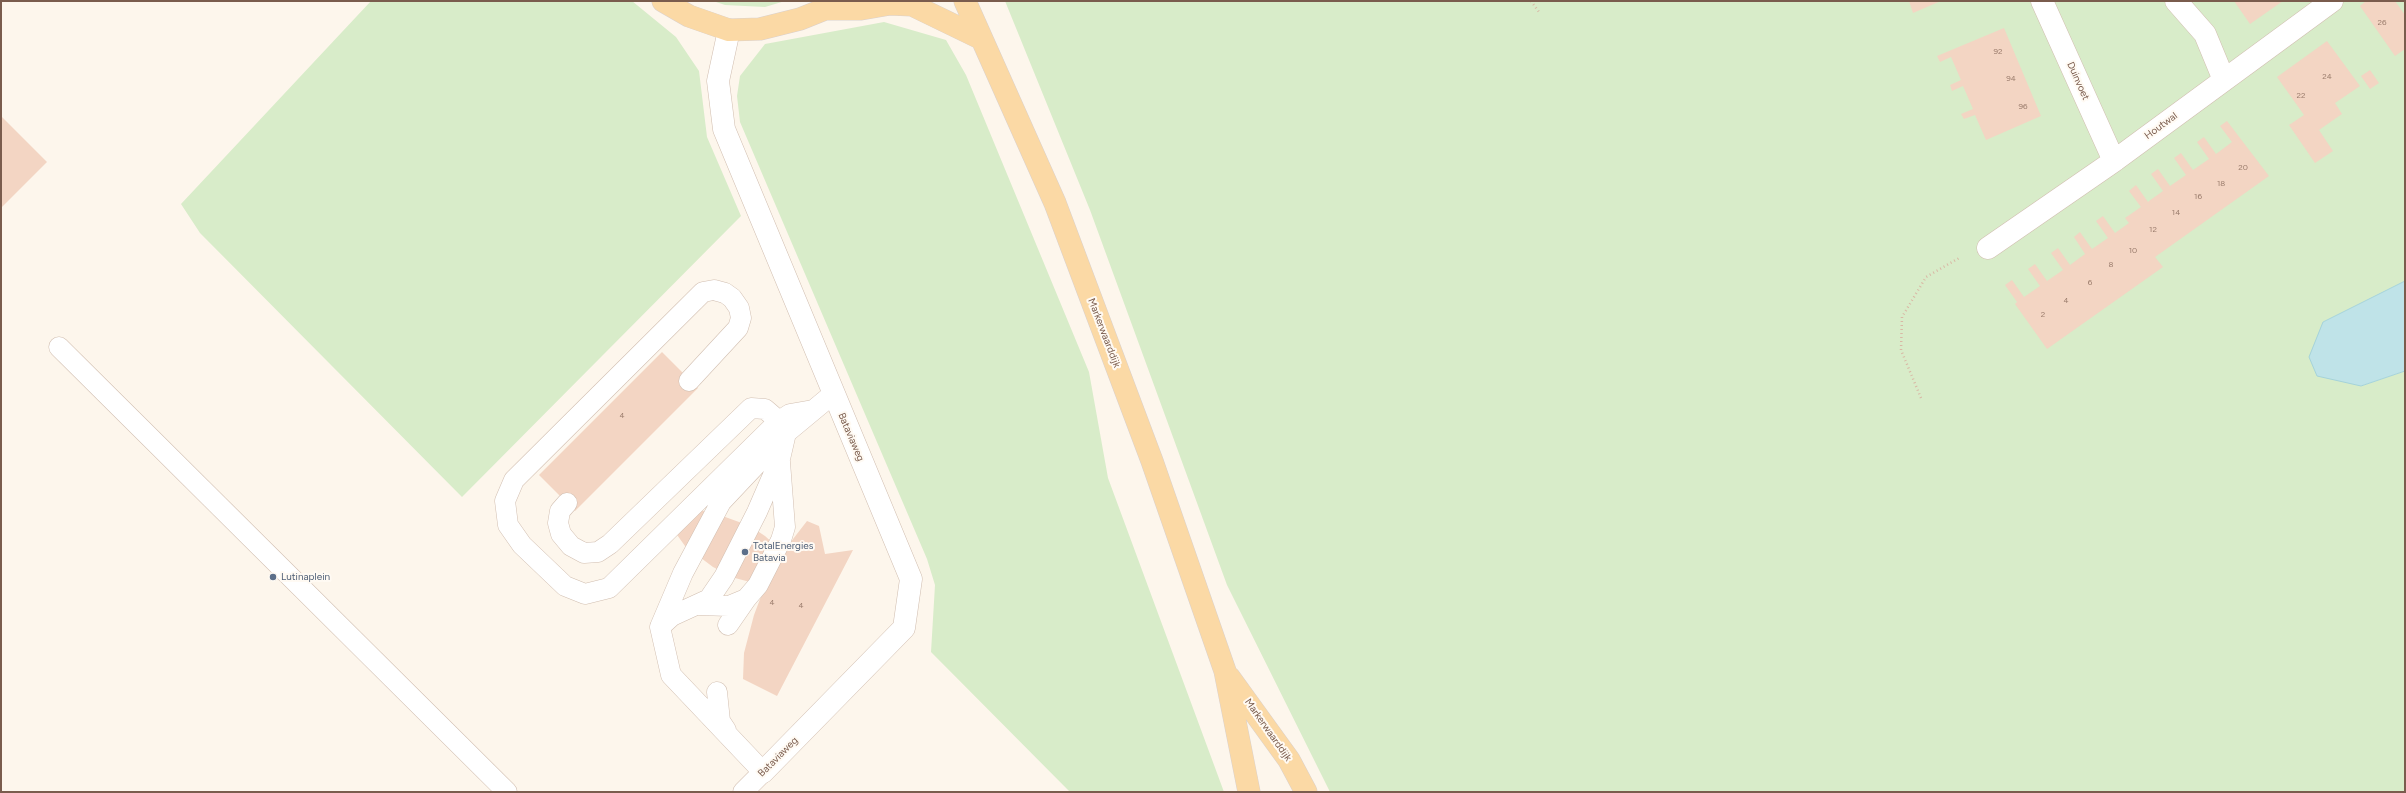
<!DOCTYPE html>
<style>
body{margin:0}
#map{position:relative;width:2406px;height:793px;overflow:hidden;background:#fdf6ec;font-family:Figtree,sans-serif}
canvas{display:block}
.frame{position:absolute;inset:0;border:2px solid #7a5c4d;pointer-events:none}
</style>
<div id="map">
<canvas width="2406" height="793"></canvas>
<div class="frame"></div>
</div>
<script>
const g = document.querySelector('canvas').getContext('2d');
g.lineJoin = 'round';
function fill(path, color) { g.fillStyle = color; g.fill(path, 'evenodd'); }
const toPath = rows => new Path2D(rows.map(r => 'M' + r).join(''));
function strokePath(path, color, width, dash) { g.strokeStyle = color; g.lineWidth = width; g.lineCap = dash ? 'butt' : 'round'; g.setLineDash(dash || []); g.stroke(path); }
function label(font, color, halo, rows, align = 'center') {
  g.font = font + ' Figtree,sans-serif'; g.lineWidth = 4; g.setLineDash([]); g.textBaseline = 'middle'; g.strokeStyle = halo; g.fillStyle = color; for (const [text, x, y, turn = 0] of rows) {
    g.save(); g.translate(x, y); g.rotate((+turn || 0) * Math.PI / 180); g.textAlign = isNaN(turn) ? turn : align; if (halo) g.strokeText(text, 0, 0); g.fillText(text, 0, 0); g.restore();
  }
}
fill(toPath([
 [371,1,632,1,676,37,699,71,707,137,741,216,462,497,200,233,181,204],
 [713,1,785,1,765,7,725,5],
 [1005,1,2405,1,2405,281,2323,322,2361,386,2405,371,2405,792,1330,792,1227,585,1090,210],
 [884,22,946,40,966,75,1089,372,1108,478,1224,792,1070,792,931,652,935,585,927,559,740,122,737,96,740,76,765,44]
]), '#d8ecc9');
const water = toPath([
 [2405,281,2405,371,2361,386,2317,376,2309,357,2323,322,2405,281]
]);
fill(water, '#bfe3e8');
strokePath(water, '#a5d3da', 1);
fill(toPath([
 [1909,1,1941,1,1913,13],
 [2234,1,2283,1,2250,24],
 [2366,1,2395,1,2405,15,2405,49,2395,56,2360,6],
 [2004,28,2041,116,1986,140,1975,115,1964,119,1961,114,1973,109,1963,86,1952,91,1950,85,1961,80,1951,57,1940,62,1937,56],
 [2327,41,2360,86,2335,103,2342,114,2319,130,2333,151,2315,163,2289,125,2304,115,2277,77],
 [2370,70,2379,83,2370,89,2361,76],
 [1,116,47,162,1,208],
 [2227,121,2269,176,2155,257,2163,267,2047,349,2015,304,2017,302,2005,285,2012,280,2024,297,2040,286,2028,269,2035,264,2047,281,2063,270,2051,253,2058,248,2070,265,2085,254,2074,237,2080,232,2092,249,2108,238,2096,221,2103,216,2115,233,2129,223,2125,218,2141,207,2129,191,2136,185,2148,202,2149,201,2163,191,2151,174,2158,169,2170,186,2186,175,2174,158,2181,153,2193,170,2209,159,2197,142,2204,137,2216,154,2232,142,2220,126],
 [662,352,698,388,575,511,539,475],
 [699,510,717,514,750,526,765,536,783,552,807,521,819,526,825,554,853,550,777,696,743,679,744,653,754,615,765,586,735,578,713,567,685,546,675,532]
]), '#f3d5c3');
const lane = toPath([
 [59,347,507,792],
 [689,381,738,328,741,318,739,308,732,298,725,293,714,290,703,292,514,480,505,501,508,525,522,545,565,586,585,594,609,588,779,421,790,414,813,410],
 [567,503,560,511,558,523,561,534,571,546,584,553,598,552,610,544,751,408,765,409,779,421,786,433,780,459,757,512,724,577,709,599,672,616,660,627],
 [699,605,729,606,746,599,758,585,781,540,785,527,780,462],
 [728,625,746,599],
 [717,692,720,721,726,730],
 [743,792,763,772,671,675,660,627,683,573,721,502,786,433,833,394]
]);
const street = toPath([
 [2042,1,2114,161],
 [2176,1,2205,34,2224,80],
 [729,30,718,81,724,129,911,579,904,628,763,772],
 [1988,248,2114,161,2332,1]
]);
const primary = toPath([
 [663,1,689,16,729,30,760,29,800,19,825,9,861,9,890,4,912,5,980,38],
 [965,1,1055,203,1152,461,1225,671,1249,792],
 [1229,677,1289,760,1306,792]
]);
strokePath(lane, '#d1beb0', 21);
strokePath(street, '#d1beb0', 23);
strokePath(primary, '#dad1cd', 23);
strokePath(toPath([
 [1531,1,1539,12],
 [1921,398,1901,350,1902,317,1926,277,1961,257]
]), '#d9b8a5', 2.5, [1, 3]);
strokePath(lane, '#fff', 20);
strokePath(street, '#fff', 22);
strokePath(primary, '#fbd9a5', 22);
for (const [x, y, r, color] of [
 [745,552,4,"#5c6f8a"],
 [273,577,4,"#5c6f8a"]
]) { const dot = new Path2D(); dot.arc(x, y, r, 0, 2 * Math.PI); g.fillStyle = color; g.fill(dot); strokePath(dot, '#fffaf3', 1.5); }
label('8px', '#987a6a', null, [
 ["26",2382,23],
 ["92",1998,52],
 ["24",2327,77],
 ["94",2011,79],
 ["22",2301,96],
 ["96",2023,107],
 ["20",2243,168],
 ["18",2221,184],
 ["16",2198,197],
 ["14",2176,213],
 ["12",2153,230],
 ["10",2133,251],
 ["8",2111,265],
 ["6",2090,283],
 ["4",2066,301],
 ["2",2043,315],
 ["4",622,416],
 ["4",772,603],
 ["4",801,606]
]);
label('10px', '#7a5c4d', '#fffaf3', [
 ["Duinvoet",2078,81,66],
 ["Houtwal",2161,126,-36],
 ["Markerwaarddijk",1104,333,69],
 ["Bataviaweg",851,437,67],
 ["Markerwaarddijk",1268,730,55],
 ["Bataviaweg",778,757,-45]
]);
label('10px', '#4e5e75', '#fffaf3', [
 ["TotalEnergies",753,546],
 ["Batavia",753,558],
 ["Lutinaplein",281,577]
], 'left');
</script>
